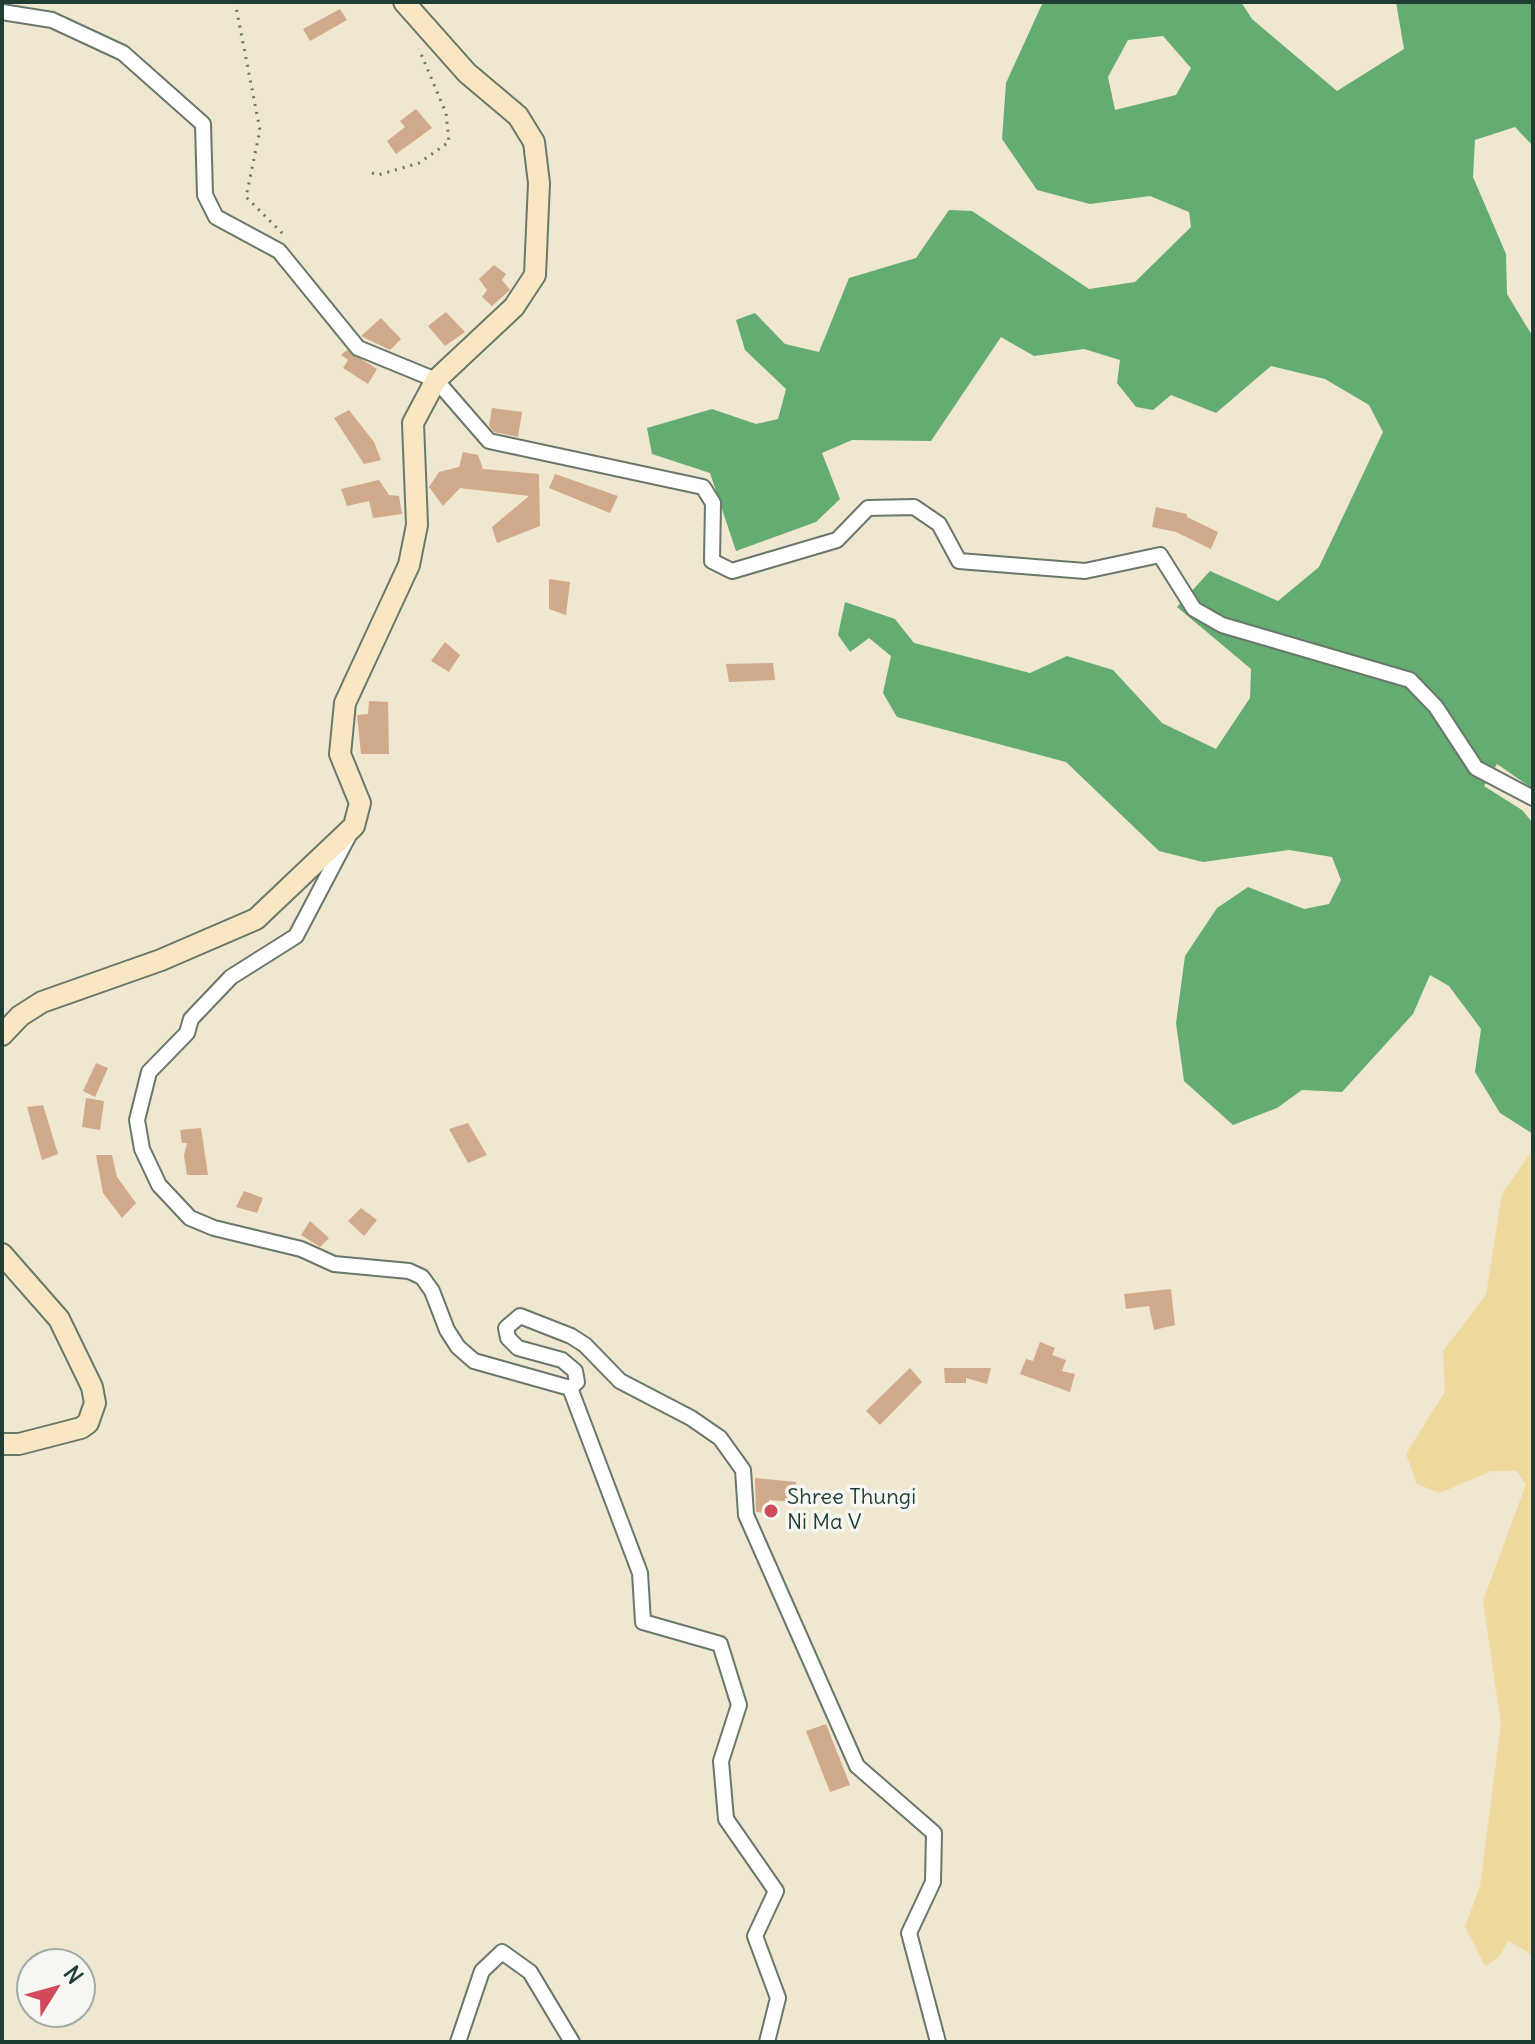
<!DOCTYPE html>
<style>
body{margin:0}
#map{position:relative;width:1535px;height:2044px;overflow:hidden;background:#efe7cf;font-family:Delius,sans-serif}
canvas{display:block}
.frame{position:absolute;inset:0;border:4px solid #1f3d34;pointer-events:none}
.north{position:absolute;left:16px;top:1948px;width:80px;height:80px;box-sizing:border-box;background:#f6f6f2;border:2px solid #a0aca6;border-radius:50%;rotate:53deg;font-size:22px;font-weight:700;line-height:32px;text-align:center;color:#1f3d34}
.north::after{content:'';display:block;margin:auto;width:28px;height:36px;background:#d1495b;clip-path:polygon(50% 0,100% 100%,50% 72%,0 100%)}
</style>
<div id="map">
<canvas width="1535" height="2044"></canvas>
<div class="frame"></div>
<div class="north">N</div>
</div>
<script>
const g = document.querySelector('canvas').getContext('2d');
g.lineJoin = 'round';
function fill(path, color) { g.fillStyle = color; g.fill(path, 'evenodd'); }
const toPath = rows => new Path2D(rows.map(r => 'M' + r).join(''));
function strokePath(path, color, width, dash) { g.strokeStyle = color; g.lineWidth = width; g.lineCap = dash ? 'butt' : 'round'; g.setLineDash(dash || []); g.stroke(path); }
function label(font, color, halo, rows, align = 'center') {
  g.font = font + ' Delius,sans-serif'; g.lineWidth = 7; g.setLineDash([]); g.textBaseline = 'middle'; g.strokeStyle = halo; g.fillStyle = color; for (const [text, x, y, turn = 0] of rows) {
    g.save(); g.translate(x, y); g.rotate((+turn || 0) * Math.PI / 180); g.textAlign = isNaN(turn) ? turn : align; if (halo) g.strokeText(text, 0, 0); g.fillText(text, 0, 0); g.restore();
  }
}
fill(toPath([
 [1043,2,1241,2,1252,19,1337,91,1404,49,1396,2,1533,2,1533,146,1515,127,1475,140,1473,177,1506,254,1507,294,1533,337,1533,789,1497,764,1484,786,1522,810,1533,823,1533,1134,1500,1113,1475,1072,1481,1029,1449,986,1430,975,1413,1014,1342,1092,1302,1090,1277,1108,1233,1125,1184,1081,1176,1023,1185,956,1217,908,1248,887,1304,909,1329,904,1341,880,1332,857,1289,850,1203,862,1159,851,1066,762,897,717,883,693,891,656,869,638,850,652,838,635,845,602,895,619,914,643,1030,673,1067,656,1113,670,1162,723,1216,749,1250,698,1251,669,1177,607,1210,571,1278,601,1319,567,1383,432,1369,405,1325,379,1271,366,1216,413,1171,395,1153,410,1136,407,1117,383,1120,360,1084,349,1034,356,1001,337,931,441,852,440,822,453,840,499,816,522,736,551,710,473,652,454,647,428,712,409,756,424,778,419,786,389,745,350,736,320,755,313,785,344,819,352,849,278,916,258,949,210,972,211,1089,289,1135,282,1191,227,1189,212,1150,196,1090,204,1037,190,1002,139,1006,83],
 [1163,36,1191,68,1176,95,1115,110,1108,77,1128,40]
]), '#64ac72');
fill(toPath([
 [1533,1150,1533,1955,1508,1941,1498,1958,1485,1966,1465,1927,1480,1886,1501,1724,1483,1601,1526,1484,1516,1471,1491,1471,1440,1493,1417,1484,1406,1454,1445,1392,1443,1351,1486,1295,1502,1194]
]), '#eeda9e');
fill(toPath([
 [340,9,347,20,310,41,303,29],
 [416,109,432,128,396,154,387,141,405,127,400,121],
 [494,265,506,274,502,280,510,290,492,306,482,297,487,290,479,279],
 [446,312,465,332,445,346,428,326],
 [381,318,401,339,390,350,361,336],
 [347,350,377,369,368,384,343,368,348,360,341,355],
 [492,408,522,412,518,437,494,432,489,426],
 [349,410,374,442,381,460,364,464,334,418],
 [463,452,478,455,483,469,539,474,540,526,497,543,492,527,529,496,460,488,443,506,429,487,439,472,459,467],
 [555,474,618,496,610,513,549,488],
 [379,480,389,495,399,496,402,514,373,518,369,501,347,506,341,489],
 [1156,507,1187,514,1187,517,1218,532,1211,549,1176,532,1152,527],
 [549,579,570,582,566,615,549,609],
 [445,642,460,655,449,672,431,661],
 [773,663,775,680,729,682,726,664],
 [369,701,388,702,389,754,361,754,357,715,368,714],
 [96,1063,108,1068,95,1097,83,1091],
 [86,1098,104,1101,100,1130,82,1127],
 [43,1105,58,1154,42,1160,27,1107],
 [468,1123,487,1155,468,1163,449,1129],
 [201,1128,208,1175,187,1175,184,1155,187,1143,182,1143,180,1130],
 [96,1155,112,1155,117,1177,136,1203,122,1218,103,1193],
 [244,1191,263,1198,257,1213,236,1207],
 [361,1208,377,1220,364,1236,348,1221],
 [310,1221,329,1238,320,1247,301,1235],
 [1171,1289,1175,1325,1154,1330,1149,1306,1126,1309,1124,1294],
 [1040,1342,1055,1348,1052,1355,1066,1360,1062,1371,1075,1374,1070,1392,1020,1374,1026,1359,1033,1361],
 [910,1368,922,1382,880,1425,866,1411],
 [944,1368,991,1368,987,1384,966,1378,966,1383,945,1383],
 [755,1478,796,1482,795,1502,769,1500,768,1513,756,1512],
 [826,1724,850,1785,830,1792,806,1731]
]), '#d1aa8b');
const street = toPath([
 [2,12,52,20,123,53,203,124,205,195,216,217,279,251,358,348,436,380,489,441,703,487,713,503,712,561,732,571,837,540,868,508,914,507,939,524,959,561,1085,571,1160,555,1194,609,1222,625,1410,680,1436,707,1476,768,1533,798],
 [348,837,296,936,231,977,191,1019,187,1033,149,1072,137,1120,142,1149,159,1185,190,1218,214,1228,301,1249,334,1264,409,1271,422,1277,432,1291,447,1330,458,1347,474,1361,570,1388,577,1382,575,1371,562,1360,518,1348,508,1338,506,1328,520,1316,571,1336,585,1345,620,1381,691,1418,720,1438,743,1470,746,1515,857,1766,934,1833,933,1882,909,1933,938,2042],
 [570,1388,640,1573,643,1622,720,1644,739,1705,721,1761,726,1819,776,1891,755,1936,778,1998,767,2042],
 [458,2042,482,1971,502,1952,530,1972,572,2042]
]);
const secondary = toPath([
 [2,1035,20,1016,42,1002,161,960,256,919,354,826,360,803,340,754,345,703,409,565,417,525,413,423,436,380,514,307,535,275,539,183,534,142,518,116,467,73,404,2],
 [2,1254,59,1319,92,1387,95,1403,88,1423,81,1428,19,1444,2,1444]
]);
strokePath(street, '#68786a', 18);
strokePath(secondary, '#68786a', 24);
strokePath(toPath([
 [235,2,260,130,246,197,283,234],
 [372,173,378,175,419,163,449,142,446,113,419,49]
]), '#68786a', 3, [2, 6]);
strokePath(street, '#fff', 14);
strokePath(secondary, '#f9e7c3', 20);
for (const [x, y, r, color] of [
 [771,1511,8,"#d1495b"]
]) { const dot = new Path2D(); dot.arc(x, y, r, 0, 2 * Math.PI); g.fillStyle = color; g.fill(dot); strokePath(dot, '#f6f6f2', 3); }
label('22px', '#1f3d34', '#f6f6f2', [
 ["Shree Thungi",787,1498],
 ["Ni Ma V",787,1523]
], 'left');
</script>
